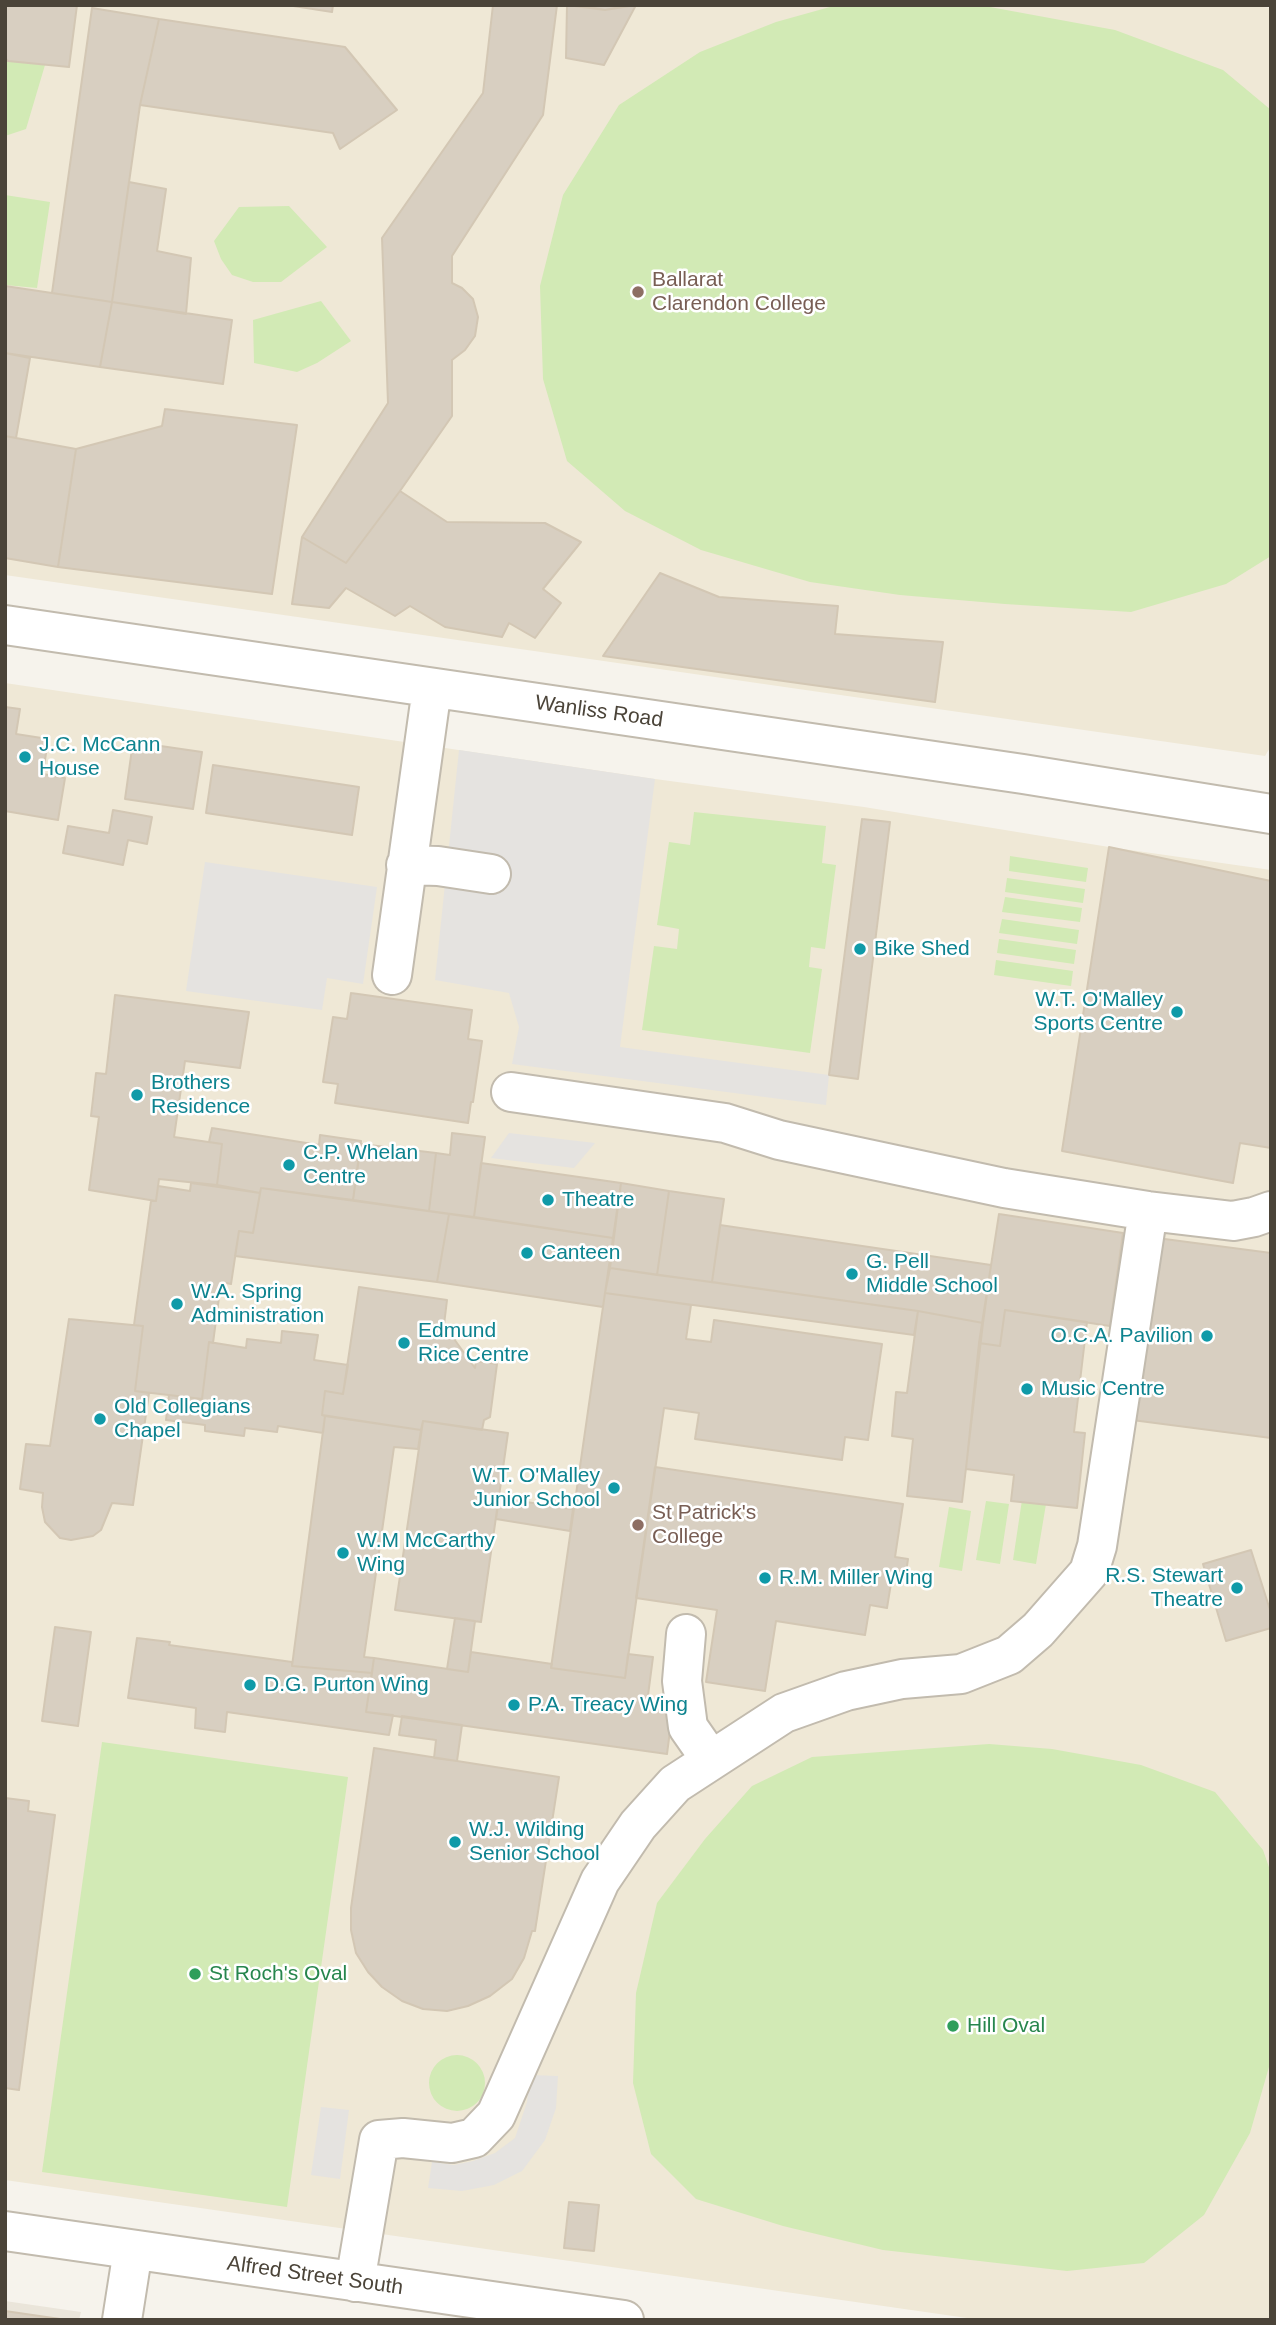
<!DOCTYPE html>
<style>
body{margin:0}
#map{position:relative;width:1276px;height:2325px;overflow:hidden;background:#f6f3ec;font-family:Helvetica,sans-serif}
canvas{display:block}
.frame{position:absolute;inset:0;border:7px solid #4b4439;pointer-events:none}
</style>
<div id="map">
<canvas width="1276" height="2325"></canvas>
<div class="frame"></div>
</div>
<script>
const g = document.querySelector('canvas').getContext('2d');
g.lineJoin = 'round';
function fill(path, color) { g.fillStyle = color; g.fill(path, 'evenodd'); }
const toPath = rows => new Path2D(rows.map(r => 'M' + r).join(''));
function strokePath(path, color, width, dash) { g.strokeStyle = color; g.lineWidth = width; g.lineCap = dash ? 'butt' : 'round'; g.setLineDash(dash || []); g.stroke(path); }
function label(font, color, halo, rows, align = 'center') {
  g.font = font + ' Helvetica,sans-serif'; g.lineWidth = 5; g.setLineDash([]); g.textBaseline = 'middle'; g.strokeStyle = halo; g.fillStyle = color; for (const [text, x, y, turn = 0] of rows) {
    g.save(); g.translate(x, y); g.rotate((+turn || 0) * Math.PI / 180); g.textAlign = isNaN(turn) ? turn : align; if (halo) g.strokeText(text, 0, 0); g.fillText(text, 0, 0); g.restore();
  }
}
fill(toPath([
 [5,2301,81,2312,79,2320,5,2320]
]), '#eae5da');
fill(toPath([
 [5,5,1251,5,1271,8,1271,746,1265,756,5,575],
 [5,683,655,779,864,807,1109,847,1271,870,1271,2320,981,2320,5,2180]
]), '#efe8d6');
fill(toPath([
 [837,5,979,5,1115,30,1223,70,1271,110,1271,556,1226,584,1131,612,1005,604,900,595,810,582,701,550,625,511,567,461,543,379,540,286,563,195,619,105,700,52,776,22],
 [5,58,8,61,45,65,26,129,5,136],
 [5,195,50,202,37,288,5,285],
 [289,206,327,247,281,282,253,282,232,275,221,259,214,241,239,207],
 [321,301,351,341,317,363,297,372,254,363,253,320],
 [694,812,826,826,822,863,836,865,825,949,811,947,809,967,822,969,810,1053,642,1030,654,946,677,949,679,929,657,925,669,842,690,845],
 [1010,856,1088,868,1086,882,1009,871],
 [1007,878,1085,889,1083,903,1005,892],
 [1005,897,1082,908,1080,922,1002,912],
 [1002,919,1079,930,1077,944,999,933],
 [999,939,1076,950,1074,964,997,953],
 [996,960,1073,971,1071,986,994,975],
 [1022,1500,1046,1504,1036,1564,1013,1560],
 [986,1501,1009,1504,1000,1564,976,1560],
 [949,1507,971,1511,962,1571,939,1567],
 [102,1742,348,1777,287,2207,42,2172],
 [989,1744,1052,1749,1141,1765,1215,1792,1263,1850,1271,1873,1271,2060,1250,2133,1204,2215,1144,2263,1067,2271,883,2250,783,2226,696,2199,651,2154,633,2083,636,1993,657,1903,705,1839,752,1786,812,1757],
 '429 2083a28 28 0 1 1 56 0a28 28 0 1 1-56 0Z'
]), '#d2eab5');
fill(toPath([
 [459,750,655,779,620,1047,829,1075,826,1105,512,1064,519,1027,509,993,435,980],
 [205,862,377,887,363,984,327,978,322,1010,186,991],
 [509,1133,595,1143,574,1168,491,1158],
 [530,2075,558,2076,556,2108,545,2140,522,2171,494,2185,462,2191,428,2188,432,2162,454,2165,473,2161,495,2153,515,2138,527,2102],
 [321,2107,349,2110,340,2179,311,2175]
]), '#e5e3e0');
const building = toPath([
 [5,5,77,5,69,67,8,61,5,58,5,5],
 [287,5,333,5,332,12,287,5],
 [493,5,557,5,543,115,452,256,452,283,462,288,473,299,478,317,475,336,465,350,452,360,452,416,400,491,346,563,302,537,388,403,382,238,483,93,493,5],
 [567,5,605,10,636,5,604,65,566,58,567,5],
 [579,5,629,5,605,10,579,5],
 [92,8,159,19,140,105,112,302,52,293,92,8],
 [159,19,345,47,397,110,340,149,333,133,140,105,159,19],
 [129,182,166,189,157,251,191,258,186,314,112,302,129,182],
 [5,286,112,302,100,367,5,353,5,286],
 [112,302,232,320,223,384,100,367,112,302],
 [5,353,30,358,16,438,5,436,5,353],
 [165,409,297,425,272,594,58,567,76,449,162,426,165,409],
 [5,436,76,449,58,567,5,558,5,436],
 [400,491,447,522,545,523,581,542,543,589,561,603,535,638,509,623,502,637,445,627,410,606,395,616,346,588,329,608,292,604,302,537,346,563,400,491],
 [660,573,719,597,838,606,835,634,943,642,935,702,603,656,660,573],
 [5,707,20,709,16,734,48,739,43,774,65,778,58,820,5,811,5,707],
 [133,742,202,752,193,809,125,799,133,742],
 [213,765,359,787,352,835,206,813,213,765],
 [113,810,152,817,147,844,128,840,123,865,63,853,68,826,109,833,113,810],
 [862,819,890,822,858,1079,829,1075,862,819],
 [1109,847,1271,881,1271,1148,1240,1143,1233,1183,1062,1151,1109,847],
 [351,993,472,1010,468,1039,482,1041,473,1102,471,1102,468,1123,335,1103,338,1084,323,1082,333,1017,347,1019,351,993],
 [115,995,249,1012,240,1068,185,1061,174,1137,222,1144,217,1185,159,1179,156,1201,89,1190,99,1117,91,1116,96,1073,106,1074,115,995],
 [212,1128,319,1145,320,1135,361,1141,353,1200,261,1188,260,1193,217,1185,222,1144,209,1142,212,1128],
 [452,1133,485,1137,474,1217,429,1211,436,1153,450,1155,452,1133],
 [361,1144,436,1153,429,1211,353,1200,361,1144],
 [481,1163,621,1183,613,1238,474,1217,481,1163],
 [191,1183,260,1193,253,1233,239,1231,231,1284,221,1282,213,1343,209,1342,202,1399,135,1391,143,1326,134,1325,151,1201,156,1201,158,1186,190,1191,191,1183],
 [621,1183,669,1191,657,1275,610,1268,621,1183],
 [261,1188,449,1214,437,1282,235,1256,239,1231,253,1233,261,1188],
 [669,1191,724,1199,712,1282,657,1275,669,1191],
 [449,1214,613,1238,603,1307,437,1282,449,1214],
 [999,1214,1123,1233,1110,1326,1005,1310,1000,1346,979,1343,999,1214],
 [720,1225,991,1265,983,1323,918,1311,712,1282,720,1225],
 [1157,1238,1271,1253,1271,1438,1132,1420,1157,1238],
 [610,1268,918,1311,914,1335,605,1293,610,1268],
 [359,1287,447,1300,444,1325,475,1368,476,1361,497,1364,490,1417,484,1420,482,1430,423,1421,421,1430,322,1415,325,1391,343,1394,359,1287],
 [605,1293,691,1305,686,1339,711,1342,714,1320,882,1344,868,1440,845,1437,842,1460,695,1439,699,1413,664,1408,625,1678,551,1668,605,1293],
 [1005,1310,1087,1322,1074,1432,1085,1433,1077,1508,1011,1501,1014,1475,966,1469,979,1343,1000,1346,1005,1310],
 [918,1311,983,1323,962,1502,907,1496,913,1439,892,1436,896,1392,907,1393,918,1311],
 [69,1319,143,1326,135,1391,149,1393,133,1505,112,1503,101,1530,93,1536,71,1540,60,1538,45,1522,42,1507,43,1493,20,1489,26,1444,50,1446,69,1319],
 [282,1331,318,1335,314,1360,348,1365,343,1394,325,1391,322,1415,325,1416,323,1433,278,1426,277,1432,245,1428,244,1436,205,1431,205,1425,166,1420,169,1395,202,1399,209,1342,246,1348,247,1339,281,1343,282,1331],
 [325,1416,421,1430,418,1449,394,1447,364,1657,374,1658,372,1673,292,1666,325,1416],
 [423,1421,508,1433,481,1622,395,1610,423,1421],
 [655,1467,903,1504,895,1557,908,1559,905,1579,892,1577,887,1608,870,1605,865,1635,776,1621,765,1691,706,1682,717,1610,636,1598,655,1467],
 [499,1498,573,1509,570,1531,496,1519,499,1498],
 [1251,1550,1271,1613,1271,1628,1226,1641,1203,1564,1251,1550],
 [455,1618,475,1621,468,1672,447,1669,455,1618],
 [55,1627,91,1632,78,1726,42,1721,55,1627],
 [137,1638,170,1642,169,1645,292,1662,292,1666,372,1673,366,1712,393,1715,389,1735,227,1712,225,1732,195,1728,196,1708,128,1698,137,1638],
 [471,1652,552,1664,551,1668,625,1678,628,1654,653,1657,647,1703,673,1707,667,1754,366,1712,374,1658,468,1672,471,1652],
 [402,1716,462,1725,457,1761,434,1758,436,1740,399,1735,402,1716],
 [374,1748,559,1777,535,1931,532,1931,524,1958,512,1979,490,1996,468,2006,447,2011,423,2009,402,2001,382,1987,368,1972,356,1953,351,1930,351,1908,374,1748],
 [5,1798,29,1801,28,1811,55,1815,19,2090,5,2088,5,1798],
 [569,2202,599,2205,594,2251,564,2248,569,2202],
 [5,2311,67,2320,5,2320,5,2311]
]);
fill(building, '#d8cfc1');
strokePath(building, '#d3c7b4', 2);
const minor = toPath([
 [5,625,1023,774,1271,814],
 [406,865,438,866,491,874],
 [392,975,432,688],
 [511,1092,725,1123,779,1140,1004,1188,1148,1211,1233,1221,1254,1217,1271,1211],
 [686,1634,682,1681,688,1727,711,1760],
 [5,2231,624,2320],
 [355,2282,379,2140,403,2138,452,2143,474,2138,496,2115,600,1881,638,1825,675,1784,784,1713,846,1691,902,1679,961,1674,1009,1655,1038,1630,1089,1572,1097,1546,1148,1211],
 [122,2320,133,2250]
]);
strokePath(minor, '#c2bbae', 42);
strokePath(minor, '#fff', 38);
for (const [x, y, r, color] of [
 [638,292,7,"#8d6e63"],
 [25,757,7,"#0f9aa8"],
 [860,949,7,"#0f9aa8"],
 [1177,1012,7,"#0f9aa8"],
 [137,1095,7,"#0f9aa8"],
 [289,1165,7,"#0f9aa8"],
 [548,1200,7,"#0f9aa8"],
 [527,1253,7,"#0f9aa8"],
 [852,1274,7,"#0f9aa8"],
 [177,1304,7,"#0f9aa8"],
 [1207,1336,7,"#0f9aa8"],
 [404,1343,7,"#0f9aa8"],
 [1027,1389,7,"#0f9aa8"],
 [100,1419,7,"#0f9aa8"],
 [614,1488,7,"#0f9aa8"],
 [638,1525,7,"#8d6e63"],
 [343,1553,7,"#0f9aa8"],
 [765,1578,7,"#0f9aa8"],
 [1237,1588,7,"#0f9aa8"],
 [250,1685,7,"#0f9aa8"],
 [514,1705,7,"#0f9aa8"],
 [455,1842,7,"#0f9aa8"],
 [195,1974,7,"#2e9e5b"],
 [953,2026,7,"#2e9e5b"]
]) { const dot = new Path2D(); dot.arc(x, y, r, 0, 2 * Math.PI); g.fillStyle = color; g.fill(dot); strokePath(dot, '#fff', 2.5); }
label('21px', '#785e54', '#fff', [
 ["Ballarat",652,280],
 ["Clarendon College",652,304],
 ["St Patrick's",652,1513],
 ["College",652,1537]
], 'left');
label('21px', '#4b4439', '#fff', [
 ["Wanliss Road",599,712,8],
 ["Alfred Street South",315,2276,8]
]);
label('21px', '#0d838f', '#fff', [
 ["J.C. McCann",39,745],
 ["House",39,769],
 ["Bike Shed",874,949],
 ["W.T. O'Malley",1163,1000,"right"],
 ["Sports Centre",1163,1024,"right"],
 ["Brothers",151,1083],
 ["Residence",151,1107],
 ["C.P. Whelan",303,1153],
 ["Centre",303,1177],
 ["Theatre",562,1200],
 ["Canteen",541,1253],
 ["G. Pell",866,1262],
 ["Middle School",866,1286],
 ["W.A. Spring",191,1292],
 ["Administration",191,1316],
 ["Edmund",418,1331],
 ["Rice Centre",418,1355],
 ["O.C.A. Pavilion",1193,1336,"right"],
 ["Music Centre",1041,1389],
 ["Old Collegians",114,1407],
 ["Chapel",114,1431],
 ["W.T. O'Malley",600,1476,"right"],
 ["Junior School",600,1500,"right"],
 ["W.M McCarthy",357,1541],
 ["Wing",357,1565],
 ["R.S. Stewart",1223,1576,"right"],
 ["Theatre",1223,1600,"right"],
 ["R.M. Miller Wing",779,1578],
 ["D.G. Purton Wing",264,1685],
 ["P.A. Treacy Wing",528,1705],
 ["W.J. Wilding",469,1830],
 ["Senior School",469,1854]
], 'left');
label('21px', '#27864d', '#fff', [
 ["St Roch's Oval",209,1974],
 ["Hill Oval",967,2026]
], 'left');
</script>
